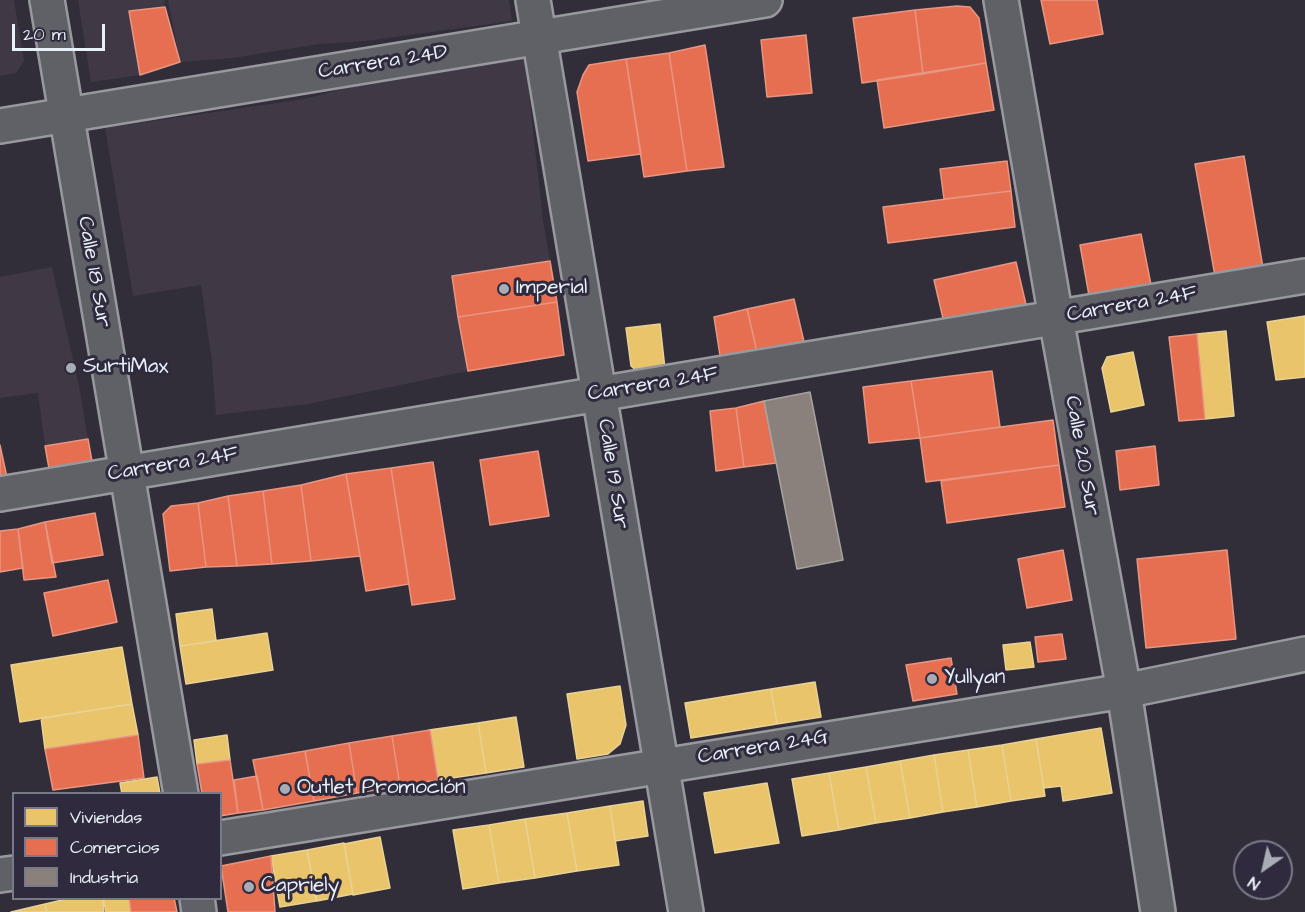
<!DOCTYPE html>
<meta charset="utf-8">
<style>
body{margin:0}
#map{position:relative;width:1305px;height:912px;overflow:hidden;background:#312e39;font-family:"Architects Daughter",sans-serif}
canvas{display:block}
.legend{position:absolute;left:12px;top:792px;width:210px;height:108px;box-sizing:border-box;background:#2f2a3d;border:2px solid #797a88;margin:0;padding:8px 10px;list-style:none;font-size:18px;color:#e8f1f8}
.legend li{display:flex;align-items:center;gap:12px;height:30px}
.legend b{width:30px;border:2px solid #797a88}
.north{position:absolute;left:1233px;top:840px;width:60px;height:60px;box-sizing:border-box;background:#2f2a3d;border:2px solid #797a88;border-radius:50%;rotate:214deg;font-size:16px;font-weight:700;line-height:24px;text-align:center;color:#e8f1f8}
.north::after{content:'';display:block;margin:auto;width:21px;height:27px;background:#a8adb5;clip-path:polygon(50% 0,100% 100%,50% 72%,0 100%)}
.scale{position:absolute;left:12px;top:24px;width:93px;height:27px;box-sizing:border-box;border:3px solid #e8f1f8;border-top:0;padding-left:8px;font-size:18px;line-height:21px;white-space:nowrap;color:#e8f1f8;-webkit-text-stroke:4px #2f2a3d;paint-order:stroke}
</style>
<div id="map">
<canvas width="1305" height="912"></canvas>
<ul class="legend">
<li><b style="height:16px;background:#e9c46a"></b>Viviendas</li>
<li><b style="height:16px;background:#e76f51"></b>Comercios</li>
<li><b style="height:16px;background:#8a817c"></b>Industria</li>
</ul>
<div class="north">N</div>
<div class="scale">20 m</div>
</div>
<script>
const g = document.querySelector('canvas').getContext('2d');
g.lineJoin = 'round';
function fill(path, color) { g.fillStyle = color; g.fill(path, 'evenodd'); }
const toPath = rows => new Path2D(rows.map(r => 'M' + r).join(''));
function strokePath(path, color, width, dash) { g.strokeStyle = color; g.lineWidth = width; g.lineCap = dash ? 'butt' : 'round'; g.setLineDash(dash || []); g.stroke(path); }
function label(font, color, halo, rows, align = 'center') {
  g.font = font + ' "Architects Daughter",sans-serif'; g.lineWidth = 6; g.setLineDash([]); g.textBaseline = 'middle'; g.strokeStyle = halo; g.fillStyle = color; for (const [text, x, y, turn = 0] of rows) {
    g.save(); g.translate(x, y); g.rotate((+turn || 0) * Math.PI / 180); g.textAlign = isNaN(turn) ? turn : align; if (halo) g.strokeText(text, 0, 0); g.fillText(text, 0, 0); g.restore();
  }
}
fill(toPath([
 [0,0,14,0,24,61,16,73,0,76],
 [78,0,164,0,165,7,129,11,140,75,91,82],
 [168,0,509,0,512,21,365,41,319,44,233,58,180,62],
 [525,57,543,221,550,261,452,276,468,371,308,404,216,415,212,362,201,285,133,296,105,128,305,99,362,84],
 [52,267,79,386,88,439,45,446,38,393,0,398,0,277]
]), '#413846');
const homes = toPath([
 [1305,316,1305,377,1276,380,1267,322,1305,316],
 [660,324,665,369,638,372,631,366,626,328,660,324],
 [1226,331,1234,416,1205,419,1197,334,1226,331],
 [1133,352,1144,405,1111,412,1102,368,1107,357,1133,352],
 [212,609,216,641,180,646,176,614,212,609],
 [267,633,273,670,186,684,180,646,267,633],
 [1030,642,1034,667,1006,670,1003,645,1030,642],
 [122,647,132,704,20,722,11,665,122,647],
 [815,682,821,717,777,724,771,689,815,682],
 [620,686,626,725,620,744,608,754,577,759,567,694,620,686],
 [771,689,777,724,691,738,685,703,771,689],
 [132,704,138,735,45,749,41,718,132,704],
 [516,717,524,767,486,773,478,723,516,717],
 [478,723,486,773,438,780,429,730,478,723],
 [1101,728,1112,793,1063,801,1061,786,1044,788,1036,739,1101,728],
 [227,735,230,760,197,764,194,740,227,735],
 [1036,739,1045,796,1011,801,1002,745,1036,739],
 [1002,745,1011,801,977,807,968,750,1002,745],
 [968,750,977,807,943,812,934,755,968,750],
 [934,755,943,812,910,818,900,761,934,755],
 [900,761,910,818,876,823,866,767,900,761],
 [866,767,876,823,839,830,829,773,866,767],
 [829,773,839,830,802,836,792,779,829,773],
 [157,777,160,794,122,794,120,783,157,777],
 [767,783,779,843,715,853,704,793,767,783],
 [643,801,648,836,615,841,610,806,643,801],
 [610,806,619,865,577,871,567,813,610,806],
 [567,813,577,871,535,878,525,819,567,813],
 [525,819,535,878,499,883,489,825,525,819],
 [489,825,499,883,463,889,453,830,489,825],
 [380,837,390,888,353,895,344,844,380,837],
 [344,843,353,894,317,901,307,850,344,843],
 [307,850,316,901,280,907,271,856,307,850],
 [71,898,102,898,104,912,47,912,45,904,71,898],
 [103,898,129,898,131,912,106,912,103,898],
 [45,904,47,912,11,912,45,904]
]);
fill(homes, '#e9c46a');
strokePath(homes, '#e9d295', 1.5);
const shops = toPath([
 [1041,0,1097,0,1103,34,1050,44,1041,0],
 [957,6,970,7,979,18,986,63,923,74,915,10,957,6],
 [165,7,180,62,140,75,129,11,165,7],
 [915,10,923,74,862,83,853,18,915,10],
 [806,35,812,93,767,97,761,40,806,35],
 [705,45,724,167,687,171,669,53,705,45],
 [669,53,687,171,644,177,626,59,669,53],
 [626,59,641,154,588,161,577,92,583,75,589,65,626,59],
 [986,63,994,110,884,128,877,80,986,63],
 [1244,156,1263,268,1215,276,1195,164,1244,156],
 [1007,161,1011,191,944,199,940,169,1007,161],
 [1011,191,1015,227,888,243,883,207,1011,191],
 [1141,234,1152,290,1090,301,1080,245,1141,234],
 [550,261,557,302,458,317,452,276,550,261],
 [1016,262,1028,313,946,331,934,280,1016,262],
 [794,299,805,346,758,356,747,309,794,299],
 [557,302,564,355,468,371,458,317,557,302],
 [747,309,758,356,721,362,714,317,747,309],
 [1197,334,1205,419,1179,421,1169,337,1197,334],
 [992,371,1000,427,920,438,911,381,992,371],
 [911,381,920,438,869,443,863,387,911,381],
 [764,401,776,463,744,467,736,408,764,401],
 [736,408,744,467,716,471,710,411,736,408],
 [1053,420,1059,465,926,482,920,438,1053,420],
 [88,439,93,467,50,474,45,446,88,439],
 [0,445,9,487,0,489,0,445],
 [1155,446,1159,485,1120,490,1116,451,1155,446],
 [538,451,549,516,490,525,480,460,538,451],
 [433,462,455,599,412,605,391,468,433,462],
 [1059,465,1065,507,947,523,941,481,1059,465],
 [391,468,409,584,366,591,346,474,391,468],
 [346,474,360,556,311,561,301,485,346,474],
 [301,485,311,561,272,564,263,491,301,485],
 [263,491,272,564,237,566,228,496,263,491],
 [228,496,237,566,206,567,198,503,228,496],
 [198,503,206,567,170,571,163,514,171,506,198,503],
 [95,513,103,555,52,563,45,522,95,513],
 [45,522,56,577,24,580,18,529,45,522],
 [18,529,23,568,0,572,0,531,18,529],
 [1063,550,1072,600,1027,608,1018,559,1063,550],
 [1227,550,1236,639,1146,648,1137,559,1227,550],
 [108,580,117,622,53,636,44,593,108,580],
 [1062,634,1066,659,1038,662,1035,637,1062,634],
 [951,658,957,694,913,701,906,665,951,658],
 [430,730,438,780,400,786,392,736,430,730],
 [138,735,144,778,53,790,45,749,138,735],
 [392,736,400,786,357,793,349,743,392,736],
 [349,743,357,793,314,801,305,751,349,743],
 [305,751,314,801,263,810,253,760,305,751],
 [230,760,238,813,220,816,220,794,202,794,197,764,230,760],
 [257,776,263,810,238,813,234,780,257,776],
 [271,856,275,912,228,912,221,866,271,856],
 [129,898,174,898,177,912,131,912,129,898]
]);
fill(shops, '#e76f51');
strokePath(shops, '#e79683', 1.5);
const industry = toPath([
 [810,392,843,560,797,569,764,401,810,392]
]);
fill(industry, '#8a817c');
strokePath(industry, '#a6a3a1', 1.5);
const minor = toPath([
 [47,0,181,794],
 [533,0,686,912],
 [1001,0,1056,318,1124,691,1158,912],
 [0,126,765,0],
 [0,494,1305,276],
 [220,838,1124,691,1305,654],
 [0,875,14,873],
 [197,898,199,912]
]);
strokePath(minor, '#98999f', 38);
strokePath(minor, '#606067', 33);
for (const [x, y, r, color] of [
 [504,289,6,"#a8adb5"],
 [71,368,6,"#a8adb5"],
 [932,679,6,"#a8adb5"],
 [285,789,6,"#a8adb5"],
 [249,887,6,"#a8adb5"]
]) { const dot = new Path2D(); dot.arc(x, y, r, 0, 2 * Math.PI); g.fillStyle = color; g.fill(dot); strokePath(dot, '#2f2a3d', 2); }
label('21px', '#e8f1f8', '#2f2a3d', [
 ["Carrera 24D",383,63,-9],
 ["Calle 18 Sur",93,272,80],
 ["Carrera 24F",1132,305,-10],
 ["Carrera 24F",653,385,-9],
 ["Calle 20 Sur",1081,456,80],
 ["Carrera 24F",173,465,-9],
 ["Calle 19 Sur",612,474,81],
 ["Carrera 24G",763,748,-9]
]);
label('21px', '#e8f1f8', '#2f2a3d', [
 ["Imperial",516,289],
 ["SurtiMax",83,368],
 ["Yullyan",944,679],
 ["Outlet Promoción",297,789],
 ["Capriely",261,887]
], 'left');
</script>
